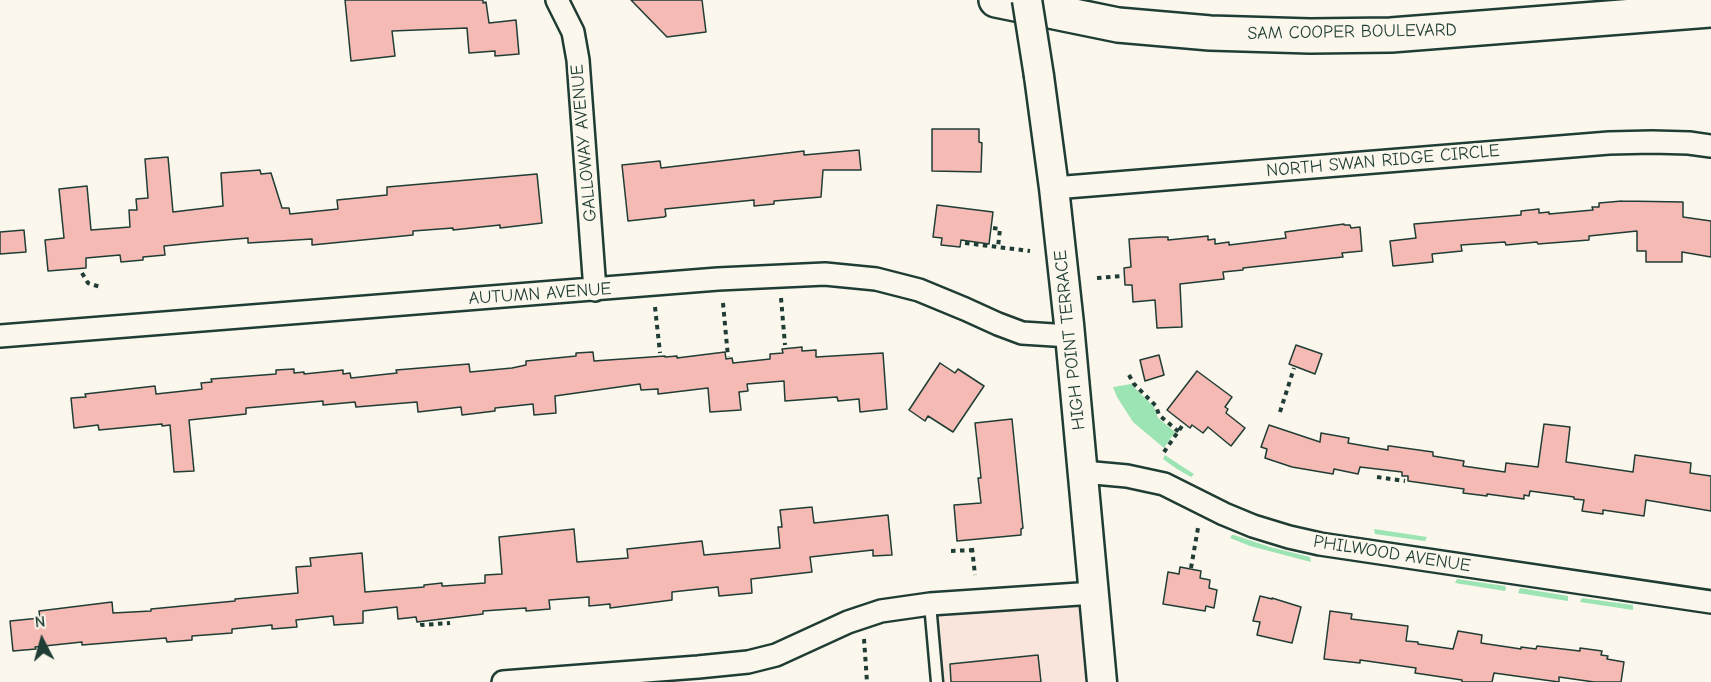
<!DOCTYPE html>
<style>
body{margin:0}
#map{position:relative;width:1711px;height:682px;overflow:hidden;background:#fbf7ec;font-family:"Comic Neue",sans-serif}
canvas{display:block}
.north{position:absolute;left:12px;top:610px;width:60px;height:60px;-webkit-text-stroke:4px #fbf7ec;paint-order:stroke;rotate:354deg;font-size:16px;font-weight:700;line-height:24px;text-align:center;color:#1f3d34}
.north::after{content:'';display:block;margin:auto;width:21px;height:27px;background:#1f3d34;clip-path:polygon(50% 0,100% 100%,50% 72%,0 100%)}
</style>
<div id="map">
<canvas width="1711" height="682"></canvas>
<div class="north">N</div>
</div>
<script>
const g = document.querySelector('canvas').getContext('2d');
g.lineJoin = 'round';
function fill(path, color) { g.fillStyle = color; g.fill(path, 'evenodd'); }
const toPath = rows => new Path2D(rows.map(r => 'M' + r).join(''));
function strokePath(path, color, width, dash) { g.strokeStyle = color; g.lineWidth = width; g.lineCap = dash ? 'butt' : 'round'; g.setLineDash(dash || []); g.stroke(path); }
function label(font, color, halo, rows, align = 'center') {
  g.font = font + ' "Comic Neue",sans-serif'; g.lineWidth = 4.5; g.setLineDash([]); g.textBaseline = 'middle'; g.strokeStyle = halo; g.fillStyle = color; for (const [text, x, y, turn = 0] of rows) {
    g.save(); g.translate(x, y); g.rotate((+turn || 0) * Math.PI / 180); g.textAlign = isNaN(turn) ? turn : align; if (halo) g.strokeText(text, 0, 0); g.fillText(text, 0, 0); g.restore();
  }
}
fill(toPath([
 [1094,593,1102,682,931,682,925,616,930,604]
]), '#f9e5db');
fill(toPath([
 [1131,384,1154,407,1158,418,1175,432,1164,448,1133,422,1117,397,1113,387],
 [1165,455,1180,465,1194,474,1191,477,1177,469,1163,459],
 [1374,529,1427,537,1425,541,1375,534],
 [1232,535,1234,535,1270,547,1310,557,1311,562,1250,546,1230,538],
 [1457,579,1505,586,1506,588,1505,591,1455,583],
 [1520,588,1568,596,1568,601,1518,593],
 [1582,598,1633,605,1633,610,1580,602]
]), '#9ce4b3');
const building = toPath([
 [345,0,483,0,483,3,486,2,489,23,516,20,519,54,495,56,495,51,469,53,467,28,392,31,395,56,351,61,345,0],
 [631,0,702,0,706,32,667,37,631,0],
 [932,129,979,129,979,142,982,143,981,172,932,171,932,129],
 [859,150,861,170,823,170,821,197,774,201,774,204,754,206,754,200,665,209,666,216,664,217,628,221,622,165,660,161,661,168,804,151,804,155,859,150],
 [168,157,173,212,223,206,221,173,260,170,261,174,271,173,282,208,289,208,290,214,338,209,337,200,387,195,387,187,537,174,542,223,500,228,500,225,453,230,453,228,413,231,413,235,312,245,312,239,248,243,248,238,203,242,164,246,165,255,143,257,143,260,121,262,120,255,86,258,86,268,48,271,45,240,64,238,59,189,87,186,91,230,130,227,129,210,137,210,136,199,148,198,145,159,168,157],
 [1622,201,1683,202,1683,217,1711,221,1711,257,1682,252,1682,262,1646,262,1646,251,1637,251,1637,231,1589,236,1589,240,1538,244,1537,242,1506,245,1505,242,1461,245,1462,251,1432,254,1433,262,1393,266,1390,241,1416,238,1414,224,1521,215,1521,211,1539,209,1539,213,1549,212,1549,214,1593,210,1592,207,1599,207,1599,203,1622,201],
 [937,205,993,212,989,244,961,240,960,247,941,245,942,238,933,237,937,205],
 [1344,224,1344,225,1350,225,1351,228,1360,227,1362,251,1342,253,1343,257,1243,268,1243,270,1223,272,1224,279,1180,284,1182,327,1157,328,1155,300,1133,302,1132,285,1125,285,1124,268,1131,267,1129,239,1160,237,1168,237,1168,240,1208,236,1208,240,1215,239,1215,244,1229,242,1229,245,1286,238,1285,232,1344,224],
 [24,230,26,252,0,254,0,232,24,230],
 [1296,345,1322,354,1315,374,1289,364,1296,345],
 [802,347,802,351,816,350,816,357,883,353,887,409,860,412,859,399,838,401,837,397,785,401,784,381,747,384,748,391,739,392,741,410,710,412,708,388,658,394,658,389,641,390,640,384,555,396,556,413,534,415,533,404,495,408,495,411,462,415,461,407,418,412,417,402,356,407,355,402,323,405,323,401,246,408,246,414,189,420,194,471,174,472,170,425,162,426,162,424,99,430,98,425,74,428,71,398,86,397,85,394,155,386,156,394,202,389,201,383,212,382,211,379,276,374,276,370,294,369,294,373,304,372,304,374,343,370,343,374,350,373,351,378,397,373,396,370,469,364,470,372,512,368,526,365,526,361,576,356,576,353,593,352,594,361,665,356,665,357,677,356,677,358,725,352,726,359,732,358,733,363,770,359,770,354,783,353,782,349,802,347],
 [1159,355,1164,375,1145,381,1140,360,1159,355],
 [940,363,955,373,958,369,984,386,953,432,928,416,925,421,909,410,940,363],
 [1197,371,1232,397,1225,407,1228,409,1226,413,1245,428,1231,446,1208,427,1203,433,1192,425,1190,428,1167,410,1197,371],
 [1012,419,1023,528,1021,529,1021,535,957,541,954,505,981,503,978,478,981,478,975,423,1012,419],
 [1544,424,1570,427,1566,462,1633,472,1635,455,1691,463,1690,473,1711,476,1711,511,1646,500,1644,516,1603,510,1603,514,1582,511,1584,500,1574,499,1574,497,1530,491,1529,496,1524,495,1524,499,1487,494,1487,496,1463,493,1464,489,1408,481,1408,476,1402,476,1402,472,1360,467,1358,474,1334,469,1333,474,1292,467,1265,458,1267,449,1261,447,1269,425,1320,442,1321,433,1349,438,1348,443,1388,450,1388,446,1390,446,1433,452,1433,456,1464,461,1463,466,1505,472,1506,463,1538,467,1544,424],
 [812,507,814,523,888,515,892,555,873,556,873,550,810,557,812,572,751,579,752,593,719,596,718,587,672,592,672,600,610,608,610,604,589,606,589,597,549,600,550,609,526,611,526,608,483,611,483,614,417,622,416,617,398,619,397,607,363,611,363,623,334,625,333,616,296,620,297,627,272,629,272,625,232,629,232,633,192,636,192,640,167,642,166,638,82,645,82,642,35,647,36,649,13,651,10,621,40,618,39,611,112,602,113,613,151,611,151,609,235,601,235,599,298,593,296,567,311,566,310,558,362,553,365,592,424,587,424,585,442,583,442,586,444,586,485,583,485,575,502,574,499,537,574,529,577,562,628,558,627,549,702,541,704,555,780,548,778,527,782,527,780,510,812,507],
 [1180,567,1201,571,1200,578,1210,580,1209,588,1217,590,1214,608,1206,606,1205,611,1163,604,1168,572,1179,574,1180,567],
 [1260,596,1272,599,1272,598,1301,607,1292,643,1257,635,1260,622,1253,621,1260,596],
 [1330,611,1352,614,1351,619,1408,626,1406,641,1418,642,1418,644,1453,649,1458,631,1482,635,1481,643,1521,649,1521,647,1536,649,1537,646,1580,651,1580,648,1602,651,1601,655,1608,656,1607,659,1624,662,1621,682,1594,682,1559,677,1559,682,1494,673,1492,682,1462,682,1462,680,1415,673,1416,668,1360,660,1360,663,1324,659,1330,611],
 [1038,655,1041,682,951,682,950,664,1038,655]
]);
fill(building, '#f5bab4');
strokePath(building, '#1f3d34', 1.5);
const lane = toPath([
 [930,604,937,682]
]);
const street = toPath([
 [557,0,573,32,578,60,595,290],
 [1054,188,1609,143,1652,142,1689,143,1711,146],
 [0,336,718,279,825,274,876,279,919,290,965,309,998,324,1022,333,1070,336],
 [1083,472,1127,476,1164,484,1224,514,1253,526,1289,537,1320,544,1711,602],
 [503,682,698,667,748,662,776,655,848,622,881,611,930,604,1094,593]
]);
const secondary = toPath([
 [1039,76,1054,188,1069,324,1102,682]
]);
const highway = toPath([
 [996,0,1118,25,1210,33,1310,36,1391,35,1711,10]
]);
strokePath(lane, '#1f3d34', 15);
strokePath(street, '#1f3d34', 26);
strokePath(secondary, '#1f3d34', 33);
strokePath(highway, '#1f3d34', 38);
strokePath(toPath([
 [993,228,1000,229,998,247],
 [965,243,1030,251],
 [82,273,88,283,100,287],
 [1097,278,1122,276],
 [781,298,785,345],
 [723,303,728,357],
 [655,307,660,353],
 [1129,375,1134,384,1156,406,1159,415,1179,432],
 [1280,412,1294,368],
 [1164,452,1182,426],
 [1377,477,1405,481],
 [972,548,975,575],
 [951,551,973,550],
 [1191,568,1198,528],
 [422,623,422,625,450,623],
 [864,639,867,682]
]), '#1f3d34', 4, [4.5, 4.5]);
strokePath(lane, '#fbf7ec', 10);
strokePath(street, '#fbf7ec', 21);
strokePath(secondary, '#fbf7ec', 28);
strokePath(highway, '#fbf7ec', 33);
const secondaryBridge = toPath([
 [1027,0,1039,76]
]);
strokePath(secondaryBridge, '#1f3d34', 33, []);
strokePath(secondaryBridge, '#fbf7ec', 28);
label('18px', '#1f3d34', '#fbf7ec', [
 ["SAM COOPER BOULEVARD",1352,32,-1],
 ["GALLOWAY AVENUE",584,143,-95],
 ["NORTH SWAN RIDGE CIRCLE",1383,161,-5],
 ["AUTUMN AVENUE",540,294,-4],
 ["HIGH POINT TERRACE",1070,340,-96],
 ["PHILWOOD AVENUE",1392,554,9]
]);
</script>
